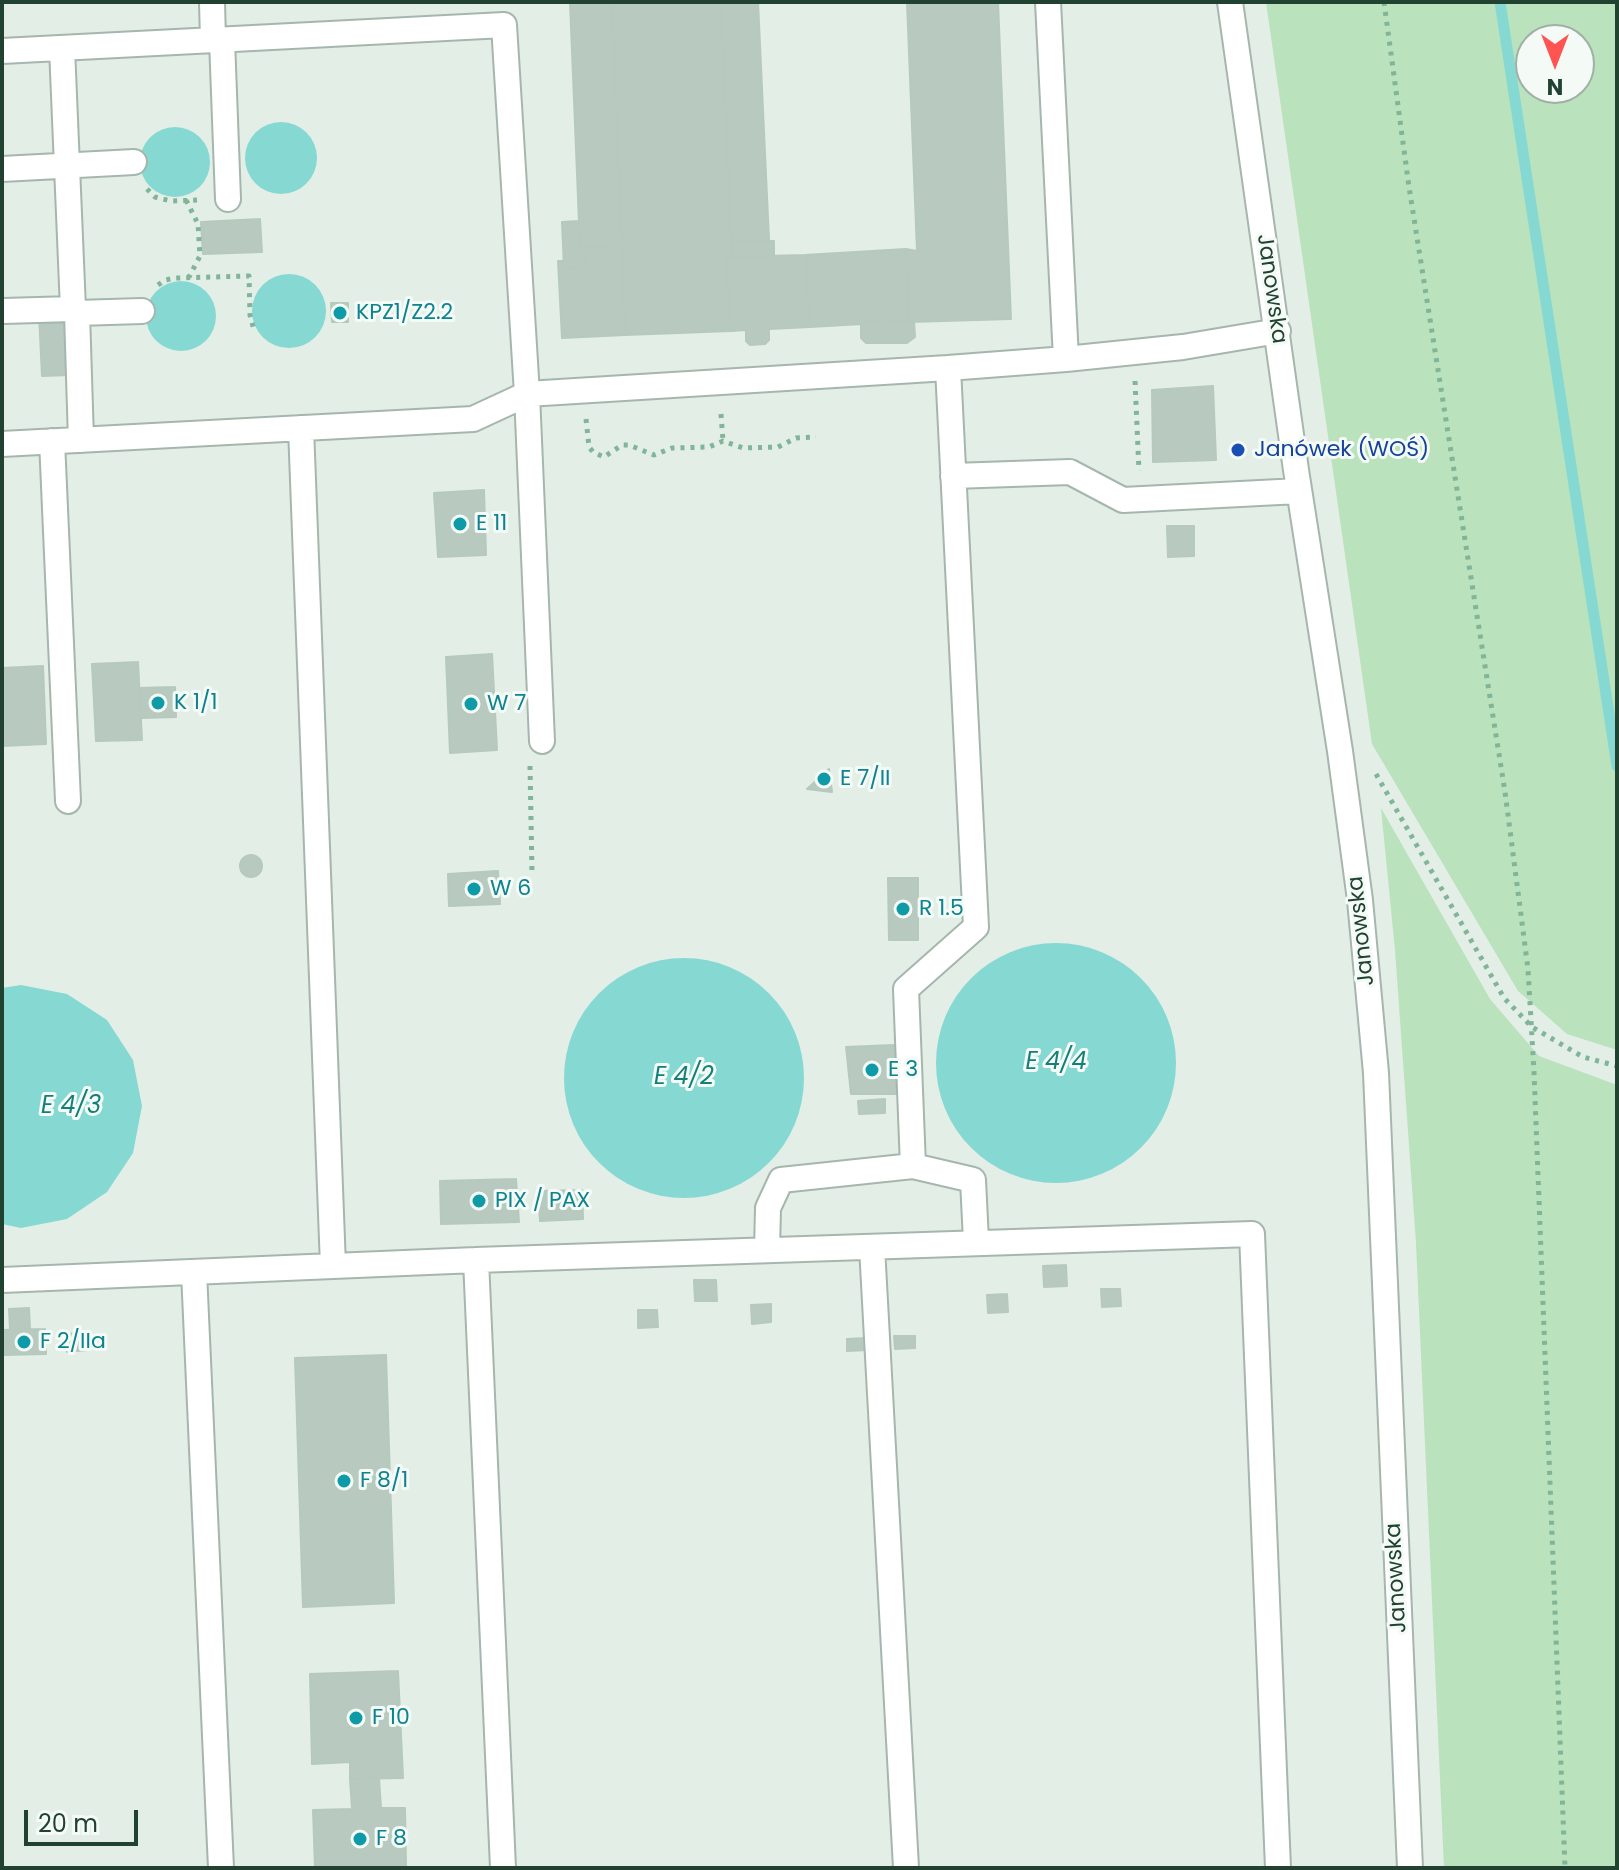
<!DOCTYPE html>
<meta charset="utf-8">
<style>
body{margin:0}
#map{position:relative;width:1619px;height:1870px;overflow:hidden;background:#e3eee7;font-family:Poppins,sans-serif}
canvas{display:block}
.frame{position:absolute;inset:0;border:4px solid #214231;pointer-events:none}
.north{position:absolute;left:1515px;top:24px;width:80px;height:80px;box-sizing:border-box;background:#f4faf6;border:2px solid #a0b0a7;border-radius:50%;rotate:180deg;font-size:22px;font-weight:700;line-height:32px;text-align:center;color:#214231}
.north::after{content:'';display:block;margin:auto;width:28px;height:36px;background:#ff5451;clip-path:polygon(50% 0,100% 100%,50% 72%,0 100%)}
.scale{position:absolute;left:24px;top:1810px;width:114px;height:36px;box-sizing:border-box;border:4px solid #214231;border-top:0;padding-left:10px;font-size:24px;line-height:28px;white-space:nowrap;color:#214231;-webkit-text-stroke:6px #f4faf6;paint-order:stroke}
</style>
<div id="map">
<canvas width="1619" height="1870"></canvas>
<div class="frame"></div>
<div class="north">N</div>
<div class="scale">20 m</div>
</div>
<script>
const g = document.querySelector('canvas').getContext('2d');
g.lineJoin = 'round';
function fill(path, color) { g.fillStyle = color; g.fill(path, 'evenodd'); }
const toPath = rows => new Path2D(rows.map(r => 'M' + r).join(''));
function strokePath(path, color, width, dash) { g.strokeStyle = color; g.lineWidth = width; g.lineCap = dash ? 'butt' : 'round'; g.setLineDash(dash || []); g.stroke(path); }
function label(font, color, halo, rows, align = 'center') {
  g.font = font + ' Poppins,sans-serif'; g.lineWidth = 6; g.setLineDash([]); g.textBaseline = 'middle'; g.strokeStyle = halo; g.fillStyle = color; for (const [text, x, y, turn = 0] of rows) {
    g.save(); g.translate(x, y); g.rotate((+turn || 0) * Math.PI / 180); g.textAlign = isNaN(turn) ? turn : align; if (halo) g.strokeText(text, 0, 0); g.fillText(text, 0, 0); g.restore();
  }
}
fill(toPath([
 [1266,2,1617,2,1617,1050,1567,1034,1518,991,1372,744],
 [1531,40,1579,40,1579,88,1531,88],
 [1381,808,1490,999,1539,1056,1617,1085,1617,1868,1444,1868,1416,1243,1395,950]
]), '#bae2bc');
fill(toPath([
 '245 158a36 36 0 1 1 72 0a36 36 0 1 1-72 0Z',
 '140 162a35 35 0 1 1 70 0a35 35 0 1 1-70 0Z',
 '252 311a37 37 0 1 1 74 0a37 37 0 1 1-74 0Z',
 '146 316a35 35 0 1 1 70 0a35 35 0 1 1-70 0Z',
 '936 1063a120 120 0 1 1 240 0a120 120 0 1 1-240 0Z',
 '564 1078a120 120 0 1 1 240 0a120 120 0 1 1-240 0Z',
 [21,985,67,994,107,1020,133,1060,142,1106,133,1153,107,1192,67,1219,21,1228,2,1224,2,988]
]), '#86d9d2');
strokePath(toPath([
 [1500,2,1617,766]
]), '#86d9d2', 11);
const building = toPath([
 [570,2,612,2,622,245,580,247,570,2],
 [612,2,721,2,732,257,726,257,731,331,625,335,612,2],
 [721,2,758,2,769,240,731,242,721,2],
 [907,2,998,2,1011,319,909,322,906,249,917,251,907,2],
 [260,219,262,252,203,254,201,222,260,219],
 [578,221,580,247,584,247,585,267,564,268,562,222,578,221],
 [774,241,774,256,732,257,731,242,774,241],
 [622,245,625,335,562,338,558,261,563,261,564,268,585,267,584,247,622,245],
 [906,249,909,322,864,321,862,324,810,327,805,255,906,249],
 [805,255,810,327,769,329,769,340,765,344,750,345,746,341,746,330,731,331,726,257,805,255],
 [331,303,348,303,348,322,332,322,331,303],
 [69,313,71,375,42,376,39,314,69,313],
 [879,320,879,323,914,321,915,337,907,343,866,343,861,338,861,326,864,321,879,320],
 [1213,386,1216,460,1153,462,1152,390,1213,386],
 [484,490,486,555,438,557,434,493,484,490],
 [1167,526,1194,526,1194,556,1168,557,1167,526],
 [492,654,497,750,450,753,446,657,492,654],
 [138,662,142,740,96,741,92,664,138,662],
 [43,666,46,744,2,746,2,668,43,666],
 [175,687,176,717,141,718,139,688,175,687],
 [829,769,832,792,807,789,829,769],
 '240 866a11 11 0 1 1 22 0a11 11 0 1 1-22 0Z',
 [498,871,500,904,449,906,448,874,498,871],
 [888,878,918,878,918,940,889,940,888,878],
 [894,1045,896,1094,851,1094,846,1047,894,1045],
 [885,1099,885,1113,859,1114,858,1101,885,1099],
 [516,1179,519,1222,441,1224,440,1181,516,1179],
 [582,1190,583,1219,540,1221,538,1191,582,1190],
 [1066,1265,1067,1286,1044,1287,1043,1266,1066,1265],
 [694,1280,716,1280,717,1301,695,1301,694,1280],
 [1101,1289,1120,1289,1121,1306,1102,1307,1101,1289],
 [1007,1294,1008,1312,988,1313,987,1295,1007,1294],
 [771,1304,771,1322,752,1324,751,1305,771,1304],
 [29,1308,30,1329,10,1330,9,1309,29,1308],
 [638,1310,657,1310,658,1327,638,1328,638,1310],
 [45,1329,46,1354,2,1355,2,1330,45,1329],
 [86,1332,87,1350,67,1352,67,1334,86,1332],
 [894,1336,915,1336,915,1348,895,1349,894,1336],
 [867,1338,868,1350,847,1351,847,1339,867,1338],
 [386,1355,394,1603,303,1607,295,1358,386,1355],
 [398,1671,403,1778,350,1779,350,1762,312,1764,310,1674,398,1671],
 [379,1778,381,1808,405,1808,406,1868,315,1868,313,1810,352,1809,350,1779,379,1778]
]);
fill(building, '#b8cabf');
strokePath(building, '#b5c9bc', 2);
const minor = toPath([
 [212,2,213,40],
 [1048,2,1066,359,1183,347,1278,331],
 [1230,2,1296,470,1340,751,1360,900,1376,1073,1410,1868],
 [222,40,228,199],
 [62,48,73,309,77,313,81,440],
 [2,51,504,25,527,394,542,741],
 [2,169,134,162],
 [3,311,73,309],
 [77,313,142,311],
 [948,368,1066,359],
 [301,428,333,1266,476,1260],
 [52,441,68,801],
 [2,444,473,419,527,394,948,368,976,927,906,989,913,1166,973,1180,976,1241],
 [953,476,1070,472,1123,500,1299,491],
 [872,1247,906,1868],
 [767,1250,768,1208,781,1180,913,1166],
 [194,1272,221,1868],
 [2,1280,333,1266],
 [503,1868,476,1260,1252,1234,1278,1868]
]);
strokePath(minor, '#a5b7ad', 28);
strokePath(toPath([
 [1384,2,1409,187,1505,792,1528,969,1534,1072,1565,1868],
 [147,189,155,197,171,201,197,200],
 [186,200,198,224,200,256,189,277],
 [158,285,165,280,176,278,249,276,250,315,254,330],
 [1135,381,1139,471],
 [721,414,723,441],
 [586,419,589,447,593,452,604,457,622,445,629,445,654,455,672,448,709,447,723,441,743,448,778,447,796,438,816,437],
 [530,766,532,873],
 [1376,774,1504,998,1532,1027,1583,1057,1617,1066]
]), '#80b599', 5, [4, 6]);
strokePath(minor, '#fff', 24);
for (const [x, y, r, color] of [
 [340,313,8,"#0f9aa8"],
 [1238,450,8,"#1a4fb4"],
 [460,524,8,"#0f9aa8"],
 [158,703,8,"#0f9aa8"],
 [471,704,8,"#0f9aa8"],
 [824,779,8,"#0f9aa8"],
 [474,889,8,"#0f9aa8"],
 [903,909,8,"#0f9aa8"],
 [872,1070,8,"#0f9aa8"],
 [479,1201,8,"#0f9aa8"],
 [24,1342,8,"#0f9aa8"],
 [344,1481,8,"#0f9aa8"],
 [356,1718,8,"#0f9aa8"],
 [360,1839,8,"#0f9aa8"]
]) { const dot = new Path2D(); dot.arc(x, y, r, 0, 2 * Math.PI); g.fillStyle = color; g.fill(dot); strokePath(dot, '#f4faf6', 3); }
label('22px', '#214231', '#f4faf6', [
 ["Janowska",1271,289,82],
 ["Janowska",1362,931,-96],
 ["Janowska",1397,1578,-93]
]);
label('22px', '#0d838f', '#f4faf6', [
 ["KPZ1/Z2.2",356,313],
 ["E 11",476,524],
 ["K 1/1",174,703],
 ["W 7",487,704],
 ["E 7/II",840,779],
 ["W 6",490,889],
 ["R 1.5",919,909],
 ["E 3",888,1070],
 ["PIX / PAX",495,1201],
 ["F 2/IIa",40,1342],
 ["F 8/1",360,1481],
 ["F 10",372,1718],
 ["F 8",376,1839]
], 'left');
label('22px', '#164399', '#f4faf6', [
 ["Janówek (WOŚ)",1254,450]
], 'left');
label('italic 24px', '#147f79', '#f4faf6', [
 ["E 4/4",1056,1063],
 ["E 4/2",684,1078],
 ["E 4/3",71,1107]
]);
</script>
